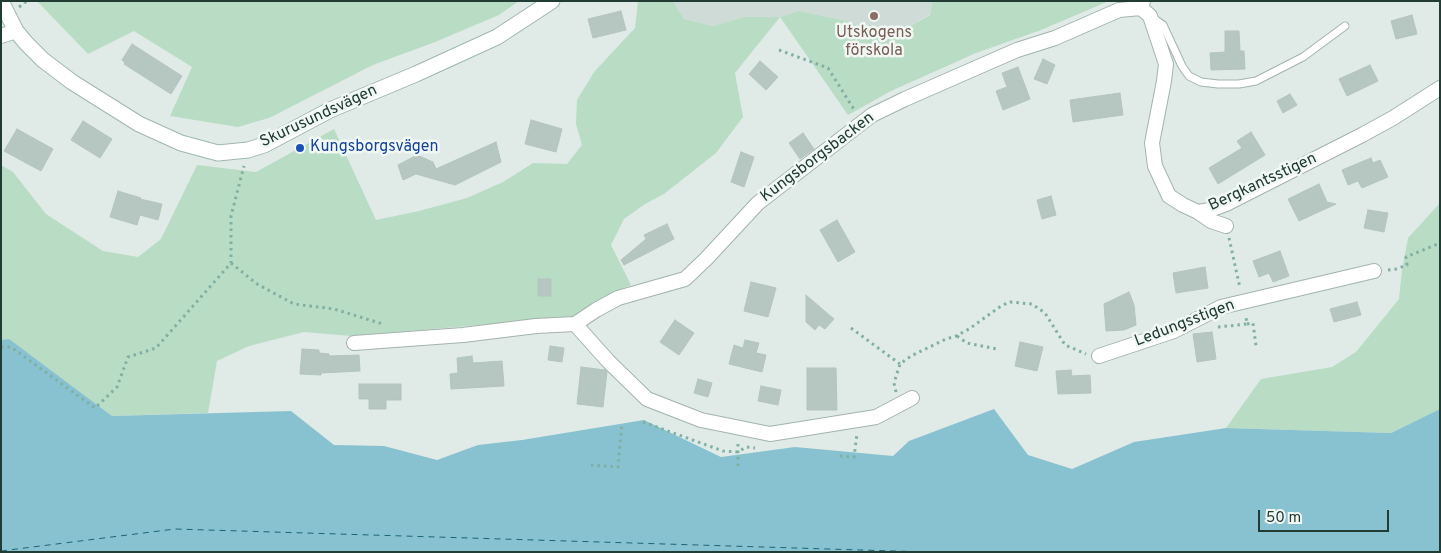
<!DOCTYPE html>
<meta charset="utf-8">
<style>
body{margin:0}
#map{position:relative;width:1441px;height:553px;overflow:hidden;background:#e0ebe7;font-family:Overpass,sans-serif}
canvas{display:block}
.frame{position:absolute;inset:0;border:2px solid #213b35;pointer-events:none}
.scale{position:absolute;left:1258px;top:510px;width:131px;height:22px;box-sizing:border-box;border:2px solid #213b35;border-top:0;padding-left:6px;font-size:15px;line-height:18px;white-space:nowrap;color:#213b35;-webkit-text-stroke:4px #f1f8f4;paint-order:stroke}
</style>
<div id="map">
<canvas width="1441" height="553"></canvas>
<div class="frame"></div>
<div class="scale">50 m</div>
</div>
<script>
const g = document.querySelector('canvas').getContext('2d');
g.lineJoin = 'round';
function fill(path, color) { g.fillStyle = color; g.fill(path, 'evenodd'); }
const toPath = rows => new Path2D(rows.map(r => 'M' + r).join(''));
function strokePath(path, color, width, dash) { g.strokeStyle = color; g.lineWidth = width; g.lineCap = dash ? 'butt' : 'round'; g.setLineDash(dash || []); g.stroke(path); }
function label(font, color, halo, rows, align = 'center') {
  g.font = font + ' Overpass,sans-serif'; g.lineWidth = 5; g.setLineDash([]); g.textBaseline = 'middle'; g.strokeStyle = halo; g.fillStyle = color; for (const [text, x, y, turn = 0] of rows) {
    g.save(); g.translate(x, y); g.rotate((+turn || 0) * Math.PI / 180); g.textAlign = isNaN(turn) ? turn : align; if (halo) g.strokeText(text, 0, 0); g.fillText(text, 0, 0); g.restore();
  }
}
fill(toPath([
 [673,1,932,1,930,14,906,28,880,30,863,27,847,21,799,11,780,17,744,17,713,26,684,19]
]), '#cfdbd6');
fill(toPath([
 [37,1,519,1,499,15,435,42,373,65,269,118,238,127,170,116,192,67,134,31,88,54],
 [638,1,673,1,684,19,713,26,744,17,780,17,799,11,847,21,863,27,880,30,906,28,930,15,932,1,1109,1,1041,30,976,53,891,91,848,115,780,17,735,73,743,117,716,153,664,194,645,204,624,219,611,245,631,285,612,293,573,317,351,336,304,332,249,346,217,361,208,413,112,416,9,340,1,340,1,165,13,172,46,214,103,251,138,257,161,239,197,165,256,172,334,129,376,220,419,211,467,198,503,182,533,163,567,164,582,145,576,124,577,100,594,72,635,28],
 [1440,203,1440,409,1391,433,1226,428,1261,379,1332,367,1356,352,1399,299,1402,270,1408,238]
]), '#b9dcc4');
fill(toPath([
 [9,339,112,416,291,411,334,445,384,446,437,460,478,445,522,440,644,420,721,457,795,447,893,456,909,441,994,409,1028,455,1072,469,1134,442,1226,428,1391,433,1440,409,1440,552,1,552,1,340]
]), '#88c2d0');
strokePath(toPath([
 [1,551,175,529,926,552]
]), '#1c6477', 1, [6, 5]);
const building = toPath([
 [621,11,626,30,593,38,588,19,621,11],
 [1412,15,1417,34,1396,39,1391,21,1412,15],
 [1225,31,1239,31,1240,51,1244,51,1245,69,1211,70,1210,53,1225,52,1225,31],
 [132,44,182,76,171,94,124,64,125,63,122,60,132,44],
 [1043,59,1055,65,1047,84,1034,79,1043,59],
 [760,61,778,77,766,90,749,74,760,61],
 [1370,65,1378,81,1347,96,1339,79,1370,65],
 [1018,67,1030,99,1003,110,996,91,1007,87,1002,73,1018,67],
 [1120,93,1123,115,1073,122,1070,100,1120,93],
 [1290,94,1297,105,1283,113,1277,101,1290,94],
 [531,120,562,129,556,152,525,144,531,120],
 [83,121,112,139,100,158,71,140,83,121],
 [17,129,53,149,41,171,4,151,17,129],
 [1251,132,1265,155,1218,184,1209,168,1242,148,1237,141,1251,132],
 [803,133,814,149,800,159,789,143,803,133],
 [496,142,501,162,455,185,416,174,403,180,398,165,417,155,433,162,436,169,496,142],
 [741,152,754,157,744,187,731,182,741,152],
 [1371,158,1373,163,1380,160,1388,177,1362,188,1358,181,1348,185,1342,170,1371,158],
 [1319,184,1327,202,1336,204,1299,221,1288,199,1319,184],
 [118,191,141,198,140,199,162,204,158,220,140,215,137,225,110,217,118,191],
 [1051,196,1056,215,1042,219,1037,200,1051,196],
 [1368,210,1388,213,1384,232,1364,228,1368,210],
 [837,220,855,252,838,262,820,230,837,220],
 [667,224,674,239,624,265,621,260,646,239,644,235,667,224],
 [1280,251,1289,276,1273,282,1269,273,1259,277,1253,261,1280,251],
 [1205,267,1208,288,1176,293,1173,273,1205,267],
 [538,279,551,279,551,296,538,296,538,279],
 [751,282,776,288,768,317,744,311,751,282],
 [1129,292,1134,305,1136,325,1124,330,1106,331,1104,304,1129,292],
 [806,295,834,319,825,329,819,325,815,330,806,322,806,295],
 [1357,302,1361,315,1334,322,1330,309,1357,302],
 [675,320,694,333,679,355,660,342,675,320],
 [1212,332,1216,359,1197,362,1193,334,1212,332],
 [745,340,759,343,756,353,766,355,762,372,729,364,734,345,743,348,745,340],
 [1020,342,1043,347,1037,371,1015,366,1020,342],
 [550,346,564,348,562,362,548,360,550,346],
 [302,349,319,350,319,353,329,354,329,356,359,355,360,371,321,373,321,375,300,374,302,349],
 [472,356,473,363,502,361,504,386,451,389,450,374,458,373,457,358,472,356],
 [581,367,605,370,607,372,603,407,577,404,581,367],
 [807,368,836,368,837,410,807,410,807,368],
 [1071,370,1072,376,1090,375,1091,393,1058,394,1056,371,1071,370],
 [698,379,712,383,708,397,694,393,698,379],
 [359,384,401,384,401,400,386,400,386,409,369,409,369,399,359,399,359,384],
 [761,386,781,390,778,405,758,401,761,386]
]);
fill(building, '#b6c6c0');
strokePath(building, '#b3c5be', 1);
const lane = toPath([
 [1153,18,1163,25,1182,66,1189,76,1201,82,1218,84,1239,84,1256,81,1303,57,1345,26]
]);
const street = toPath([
 [1143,1,1141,8,1150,16,1166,64,1164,81,1152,143,1155,166,1169,196,1183,205,1198,212,1210,210,1226,204,1362,135,1393,118,1440,88],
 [1,36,16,31],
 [1198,212,1211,221,1226,226],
 [575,324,596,310,618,298,685,279,706,259,758,203,872,115,905,99,1017,50,1055,38,1119,10,1141,8],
 [354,343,463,335,536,326,575,324,608,361,647,399,701,420,770,434,876,417,912,398],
 [1099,356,1174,331,1221,307,1374,271]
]);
const secondary = toPath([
 [1,1,16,31,26,43,43,60,72,82,139,124,181,143,218,153,248,150,264,145,330,110,416,74,497,37,552,1]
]);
strokePath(lane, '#a3b3ae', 9);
strokePath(street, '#a3b3ae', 16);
strokePath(secondary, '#9fb7af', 17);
strokePath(toPath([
 [19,7,27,1],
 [779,50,828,68,855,111],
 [1229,238,1240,288],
 [231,263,257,284,294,304,334,309,383,324],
 [1388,270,1396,269,1407,265,1406,257,1440,243],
 [1247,324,1253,323,1256,346],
 [1218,327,1247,324,1246,317],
 [851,328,900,364],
 [957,336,967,343,997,349],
 [1,347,11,347,95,408,117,387,128,357,156,348,231,263,231,216,244,166],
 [896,392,894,383,900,364,911,356,946,339,956,336,969,329,1001,306,1010,302,1032,304,1045,313,1065,345,1086,354],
 [643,422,723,451,738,452,746,447,755,448],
 [840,456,854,457,857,434],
 [591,465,618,467,622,423],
 [738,466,738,443]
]), '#81afa2', 3, [2.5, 4]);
strokePath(lane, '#fff', 7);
strokePath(street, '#fff', 14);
strokePath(secondary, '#fff', 15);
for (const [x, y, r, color] of [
 [874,16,5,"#8d6e63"],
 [300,148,5,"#1a4fb4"]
]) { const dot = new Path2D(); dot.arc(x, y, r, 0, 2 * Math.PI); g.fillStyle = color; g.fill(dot); strokePath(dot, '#f1f8f4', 2); }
label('16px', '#785e54', '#f1f8f4', [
 ["Utskogens",874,34],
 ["förskola",874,52]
]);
label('16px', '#213b35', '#f1f8f4', [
 ["Skurusundsvägen",319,117,-25],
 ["Kungsborgsbacken",818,158,-37],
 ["Bergkantsstigen",1263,183,-25],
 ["Ledungsstigen",1185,324,-21]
]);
label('16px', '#164399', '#f1f8f4', [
 ["Kungsborgsvägen",310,148]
], 'left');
</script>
